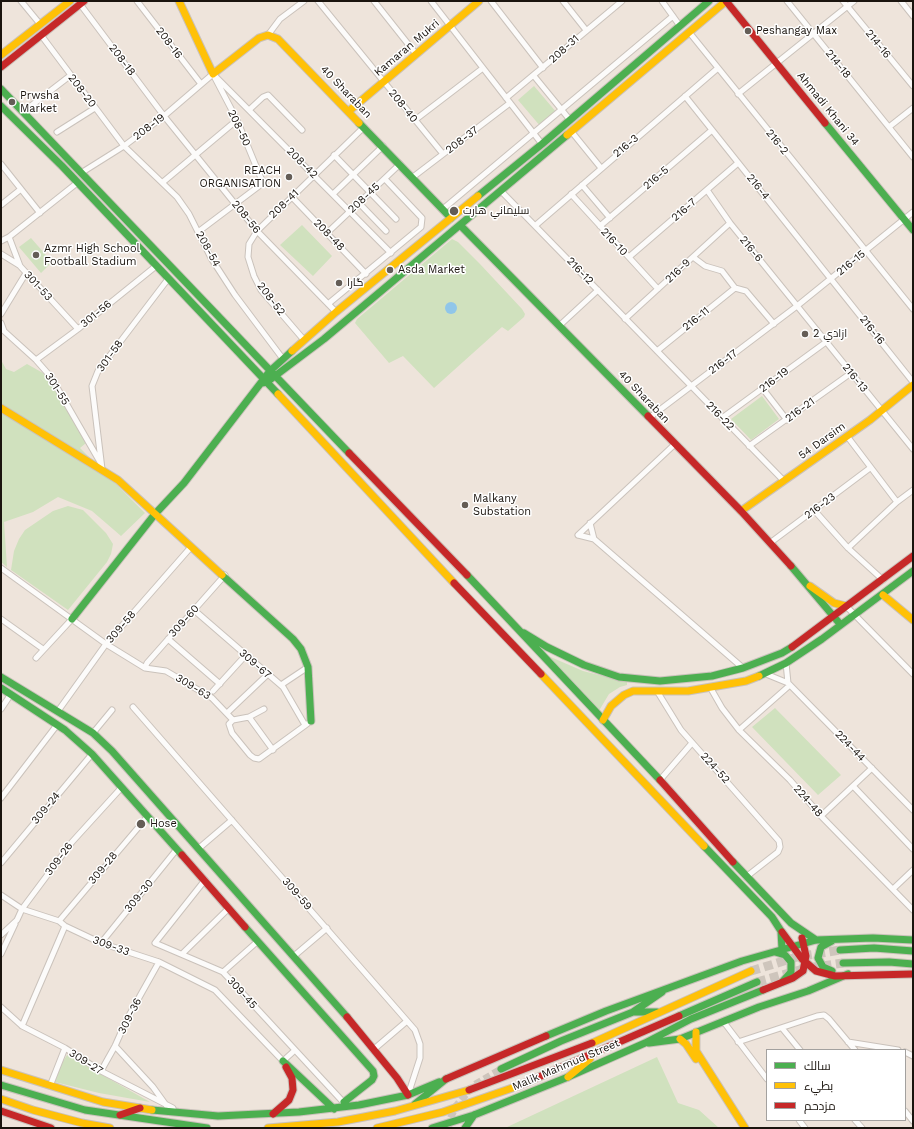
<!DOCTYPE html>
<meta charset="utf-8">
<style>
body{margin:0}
#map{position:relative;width:914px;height:1129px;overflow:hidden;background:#eee4db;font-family:"Work Sans",Cairo,sans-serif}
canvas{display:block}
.frame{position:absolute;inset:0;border:2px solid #1a140e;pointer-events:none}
.legend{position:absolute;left:766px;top:1049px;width:140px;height:72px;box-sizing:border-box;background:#fff;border:1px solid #a3a19f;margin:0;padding:5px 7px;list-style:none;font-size:12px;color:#1a140e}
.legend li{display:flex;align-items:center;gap:8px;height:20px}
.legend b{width:20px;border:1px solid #a3a19f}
</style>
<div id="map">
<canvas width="914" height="1129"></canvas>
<div class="frame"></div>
<ul class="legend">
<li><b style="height:5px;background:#4caf50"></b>سالك</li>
<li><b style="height:5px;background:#ffc107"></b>بطيء</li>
<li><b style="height:5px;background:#c62828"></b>مزدحم</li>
</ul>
</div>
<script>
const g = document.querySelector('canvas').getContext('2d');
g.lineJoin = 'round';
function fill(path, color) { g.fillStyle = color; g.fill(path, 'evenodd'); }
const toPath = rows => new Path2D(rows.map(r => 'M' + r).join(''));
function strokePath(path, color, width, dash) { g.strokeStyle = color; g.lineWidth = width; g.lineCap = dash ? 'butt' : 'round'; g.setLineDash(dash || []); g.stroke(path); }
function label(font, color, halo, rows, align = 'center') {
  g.font = font + ' "Work Sans",Cairo,sans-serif'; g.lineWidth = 3; g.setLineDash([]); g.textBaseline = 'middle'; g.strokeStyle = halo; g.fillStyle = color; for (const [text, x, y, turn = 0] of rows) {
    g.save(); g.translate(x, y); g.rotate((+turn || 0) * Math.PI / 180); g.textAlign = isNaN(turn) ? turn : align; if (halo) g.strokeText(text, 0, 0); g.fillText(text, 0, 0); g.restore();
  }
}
fill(toPath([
 [534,86,557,113,541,127,518,100],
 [302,225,332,256,313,276,280,245],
 [31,238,52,262,41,273,19,247],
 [452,239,458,242,480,264,522,309,525,314,524,317,508,331,502,327,434,388,403,356,389,363,355,323,357,319],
 [1,360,6,369,14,372,27,364,43,373,55,389,86,443,80,448,145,513,121,536,92,511,58,497,33,512,4,522,7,567,1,562],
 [762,396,779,419,751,440,731,419],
 [68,506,83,510,106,533,113,544,111,554,107,562,68,610,11,570,14,551,19,539,25,530,53,511],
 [539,652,583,671,627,682,627,685,620,687,609,694,597,714],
 [775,708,841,775,818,795,752,727],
 [67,1055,150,1102,99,1093,51,1081],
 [657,1057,678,1103,699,1110,719,1128,505,1128]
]), '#d0e1be');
fill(toPath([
 '445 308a6 6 0 1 1 12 0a6 6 0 1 1-12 0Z'
]), '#90c6e9');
strokePath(toPath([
 [448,1128,450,1119,456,1106,474,1085,501,1069]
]), '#cec5bc', 7, [7, 3.5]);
strokePath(toPath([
 [751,971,797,957,840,950],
 [757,982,807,968,843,963]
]), '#cec5bc', 9, [9, 4.5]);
const street = toPath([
 [21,1,40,24],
 [137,1,201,84],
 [318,1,443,154],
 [374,1,416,54],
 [431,1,542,144],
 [491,1,543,68],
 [563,1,586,30],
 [662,1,680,26],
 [787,1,913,157],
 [843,1,913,86],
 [901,1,913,16],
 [80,4,164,116,257,231,336,312],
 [689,32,913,309],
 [41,35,124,146,177,197,189,214,211,258,235,295,283,359],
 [268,35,280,19,304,1],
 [213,74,391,253],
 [534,76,570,120],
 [738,94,854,1],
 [685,96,913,382],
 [506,98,622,1],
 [249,110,263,97,268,95,302,130],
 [23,112,71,75],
 [415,120,483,68],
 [889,127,913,108],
 [571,131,601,168],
 [57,132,95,108],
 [334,155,396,219],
 [1,164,40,213],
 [81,173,124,146,164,116,213,74],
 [413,177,510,103],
 [163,182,237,120],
 [582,185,610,218],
 [707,190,730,223,913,449],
 [501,191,784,481],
 [333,194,383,146],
 [571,194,658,289],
 [292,197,366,274],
 [359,203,386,231],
 [1,205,21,189],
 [443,209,673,16],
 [536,225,718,68],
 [600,226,712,130],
 [198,232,263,183,237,120,215,78],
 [327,233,400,164],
 [9,237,20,266,78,329],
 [1,241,9,237,77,183],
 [1,254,19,265],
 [629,257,738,163],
 [693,257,705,266,722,271,735,288,746,291,774,324],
 [328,304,421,227,422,218,385,179],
 [1,314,26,273],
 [625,319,730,223],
 [1,323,4,331,36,360,51,377,100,462],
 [559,326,598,290],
 [304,340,261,290,254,276,248,257,249,244,257,231,364,127],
 [657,351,735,288],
 [36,360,78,329,156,266],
 [763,389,787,420],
 [649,418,797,306,913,212],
 [722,418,826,342],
 [847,436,897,502],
 [749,446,851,373],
 [102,469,92,386,98,371,168,279],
 [814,510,848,548,883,580],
 [590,523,594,539],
 [578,535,594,539,743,668],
 [578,535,675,444],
 [770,543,870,468],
 [848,548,897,502,913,490],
 [1,568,106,644,145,668,166,671,212,698,233,720],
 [846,606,913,674],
 [194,610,283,687,305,725],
 [1,619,43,649],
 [168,639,220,684],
 [36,658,72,619],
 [786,663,788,683],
 [145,668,147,663,225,575],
 [766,674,788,683,913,810],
 [281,685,308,667],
 [710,687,722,708,739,730,790,780,821,816,913,910],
 [213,691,245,656],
 [657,691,681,730,779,841,780,847,778,852,746,877],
 [133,707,415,1030,420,1044,420,1058,408,1095],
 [1,709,11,694],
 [264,709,249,717,233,720,229,724,232,733,250,755,254,758,259,759,307,724],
 [58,711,106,644,191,547],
 [227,713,267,675],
 [249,717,273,750],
 [739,730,790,685],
 [93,733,112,710],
 [660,780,692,743],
 [854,787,913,849],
 [1,798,57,725],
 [821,816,872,768],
 [198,849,232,820],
 [1,863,92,754],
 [205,880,155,943,223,972,345,1104],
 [893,889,913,870],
 [1,895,22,909,59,921,65,926,101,943,159,962,215,990,283,1061,294,1051],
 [59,921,148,816],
 [1,935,17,920,22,909,72,842,122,787],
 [101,943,177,849],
 [1,954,15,924],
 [182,954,229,908],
 [294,956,327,928],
 [223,972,258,941],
 [1,1007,22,1026,65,1048,101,1071,173,1108,174,1112],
 [723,1021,767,1079],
 [22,1026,65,926],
 [782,1028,800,1050],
 [738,1042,817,1016,824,1015,829,1019,855,1050],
 [848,1042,898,1050],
 [115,1046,153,1087,166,1105],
 [373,1050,407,1021],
 [905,1052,913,1056],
 [101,1071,115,1046,127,1019,159,962],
 [50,1086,65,1048],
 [905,1111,913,1121],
 [799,1120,805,1128],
 [855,1120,862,1128]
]);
const fast = toPath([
 [1,89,349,453],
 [1,106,62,166,278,394],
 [359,123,451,218],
 [825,123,913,230],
 [478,196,542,144,709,1],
 [461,226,648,416],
 [262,383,267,382,324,339,567,135],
 [791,566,840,624],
 [222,575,293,639,301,649,308,667,311,721],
 [467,575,660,780],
 [72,619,155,514,184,483,270,371,292,351],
 [524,633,547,647,584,665,619,677,660,681,712,676,743,668,782,653,792,647],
 [759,676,786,663,822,639,913,571],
 [1,677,93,733,112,751,347,1017],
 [1,688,65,730,92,754,182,855],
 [704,846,772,917,781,931,782,949],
 [733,862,791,923,816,940],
 [245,927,373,1071,374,1076,372,1080,344,1102],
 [832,941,821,947,818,958,823,967,832,971],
 [840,950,874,948,913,951],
 [775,952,785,955,791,962,791,972,783,981],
 [843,963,889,962,913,964],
 [633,1012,662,992],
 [679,1016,757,982],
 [546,1036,606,1011,742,961,816,940,873,938,913,940],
 [649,1043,680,1039,759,1007,808,991,848,974],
 [283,1061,334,1109],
 [501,1069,561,1041,633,1012,657,1012],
 [1,1085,85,1110,207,1128],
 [415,1104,446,1079],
 [152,1110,218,1116,299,1112,359,1105,408,1095,439,1082],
 [432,1128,474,1115,568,1077,645,1043,691,1019,763,990],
 [465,1128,474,1115]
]);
const slow = toPath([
 [179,1,213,74,259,38,268,35,278,39,359,123],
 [1,55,70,1],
 [349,111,479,1],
 [567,135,726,1],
 [292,351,336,312,478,196],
 [278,394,454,583],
 [1,408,118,480,222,575],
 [741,511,870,420,913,385],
 [810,586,834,603,846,606],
 [883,595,913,620],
 [541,674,704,846],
 [603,720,611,706,624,695,633,691,688,691,746,681,759,676],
 [696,1032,696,1051,745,1128],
 [680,1039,686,1044,696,1059],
 [592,1043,751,971],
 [1,1070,103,1102,152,1110],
 [568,1077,590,1059],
 [1,1099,33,1110,82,1123,110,1128],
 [268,1128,338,1122,395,1111,469,1090],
 [377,1128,443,1112,518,1086]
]);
const jam = toPath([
 [726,1,825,123],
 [1,67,84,1],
 [648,416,741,511,791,566],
 [349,453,467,575],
 [454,583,541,674],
 [792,647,913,556],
 [660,780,733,862],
 [182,855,245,927],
 [782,932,802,959,816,971,835,976,913,974],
 [763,990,793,978,803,971,806,956,802,938],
 [347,1017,397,1078,408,1095],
 [446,1079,546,1036],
 [518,1086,679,1016],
 [469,1090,592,1043],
 [1,1111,51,1128],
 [273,1114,289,1100,293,1090,292,1078,286,1067],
 [120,1115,140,1108]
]);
strokePath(street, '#cac2bb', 7);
strokePath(fast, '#cac2bb', 9);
strokePath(slow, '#cac2bb', 9);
strokePath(jam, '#cac2bb', 9);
strokePath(street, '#fcfbfa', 5);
strokePath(fast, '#4caf50', 7);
strokePath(slow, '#ffc107', 7);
strokePath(jam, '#c62828', 7);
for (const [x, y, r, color] of [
 [748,31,4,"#645d56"],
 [12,102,4,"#645d56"],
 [289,177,4,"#645d56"],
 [454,211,5,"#645d56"],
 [36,255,4,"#645d56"],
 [390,270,4,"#645d56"],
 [339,283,4,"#645d56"],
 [805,334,4,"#645d56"],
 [465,505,4,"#645d56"],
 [141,824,5,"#645d56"]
]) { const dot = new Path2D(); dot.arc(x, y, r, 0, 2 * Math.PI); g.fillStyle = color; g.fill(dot); strokePath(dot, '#fff', 1.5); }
label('11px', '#1a140e', '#fff', [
 ["Peshangay Max",756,31],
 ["Prwsha",20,96],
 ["Market",20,109],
 ["REACH",281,171,"right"],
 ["ORGANISATION",281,184,"right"],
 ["سليماني هارت",463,211],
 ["Azmr High School",44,249],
 ["Football Stadium",44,262],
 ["Asda Market",398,270],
 ["گارا",347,283],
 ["ازادي 2",813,334],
 ["Malkany",473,499],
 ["Substation",473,512],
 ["Hose",150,824]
], 'left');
label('11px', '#1a140e', '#fff', [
 ["208-16",169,43,53],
 ["214-16",878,44,51],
 ["Kamaran Mukri",407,48,-40],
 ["208-31",564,49,-42],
 ["208-18",122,60,53],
 ["214-18",838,64,51],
 ["208-20",82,91,53],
 ["40 Sharaban",346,92,46],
 ["208-40",403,106,51],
 ["Ahmadi Khani 34",828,109,51],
 ["208-19",149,127,-37],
 ["208-50",239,128,65],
 ["208-37",462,140,-37],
 ["216-2",777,142,51],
 ["216-3",626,146,-40],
 ["208-42",302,163,45],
 ["216-5",656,178,-41],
 ["216-4",758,187,51],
 ["208-45",364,198,-43],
 ["208-41",284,204,-44],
 ["216-7",684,210,-41],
 ["208-56",246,217,51],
 ["208-48",329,235,46],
 ["216-10",614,242,47],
 ["208-54",208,249,61],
 ["216-6",751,249,51],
 ["216-15",851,263,-39],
 ["216-12",580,271,46],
 ["216-9",678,271,-43],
 ["301-53",38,286,47],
 ["208-52",271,299,53],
 ["301-56",96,314,-39],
 ["216-11",696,319,-39],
 ["216-16",872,330,52],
 ["301-58",110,356,-54],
 ["216-17",723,362,-37],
 ["216-13",855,378,51],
 ["216-19",774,380,-37],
 ["301-55",57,389,58],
 ["40 Sharaban",644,397,46],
 ["216-21",800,410,-36],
 ["216-22",720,416,46],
 ["54 Darsim",822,441,-36],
 ["216-23",820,506,-37],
 ["309-60",184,621,-48],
 ["309-58",121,627,-49],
 ["309-67",255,664,41],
 ["309-63",193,687,31],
 ["224-44",850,746,46],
 ["224-52",715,768,48],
 ["224-48",808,801,49],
 ["309-24",46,808,-50],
 ["309-26",59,859,-53],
 ["309-28",103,868,-50],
 ["309-59",297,894,49],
 ["309-30",139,896,-51],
 ["309-33",111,946,20],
 ["309-45",242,993,48],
 ["309-36",130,1016,-63],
 ["309-27",86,1062,32],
 ["Malik Mahmud Street",566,1065,-23]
]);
</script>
